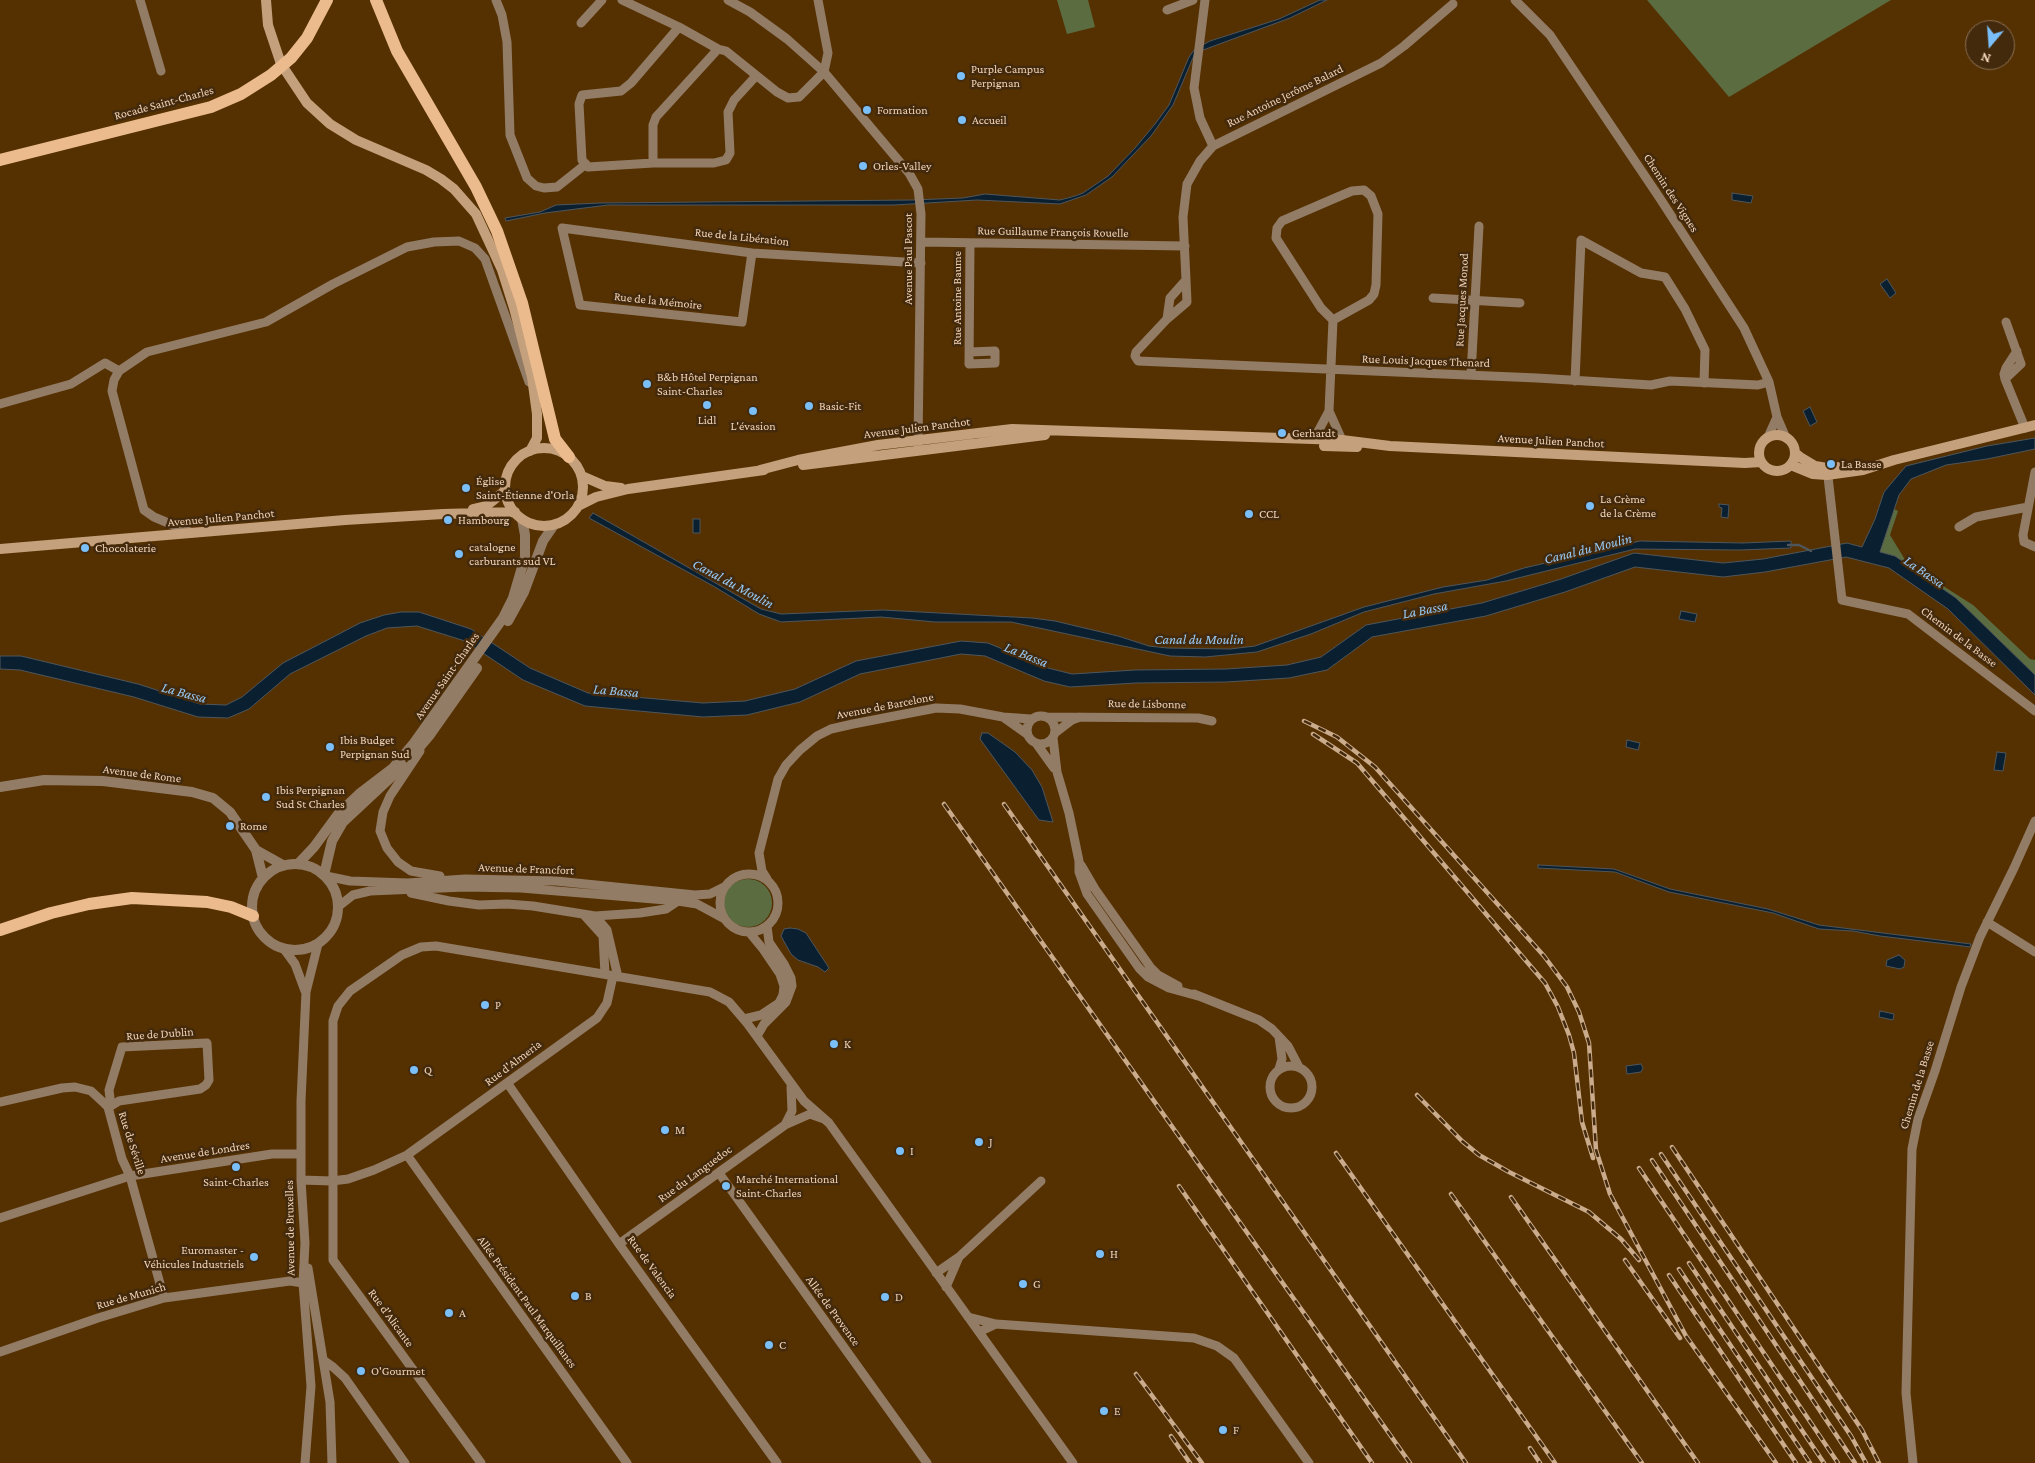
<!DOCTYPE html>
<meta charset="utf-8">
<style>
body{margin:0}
#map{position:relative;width:2035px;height:1463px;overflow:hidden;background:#553102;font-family:"Crimson Pro",serif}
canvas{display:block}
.north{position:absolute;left:1965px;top:20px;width:50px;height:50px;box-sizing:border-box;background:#442a0c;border:1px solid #896e51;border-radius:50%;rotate:198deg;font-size:14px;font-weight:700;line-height:20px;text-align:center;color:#f0d3b9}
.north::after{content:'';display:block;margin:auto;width:18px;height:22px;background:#7abff8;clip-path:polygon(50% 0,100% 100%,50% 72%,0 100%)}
</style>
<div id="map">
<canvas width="2035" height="1463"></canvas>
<div class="north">N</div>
</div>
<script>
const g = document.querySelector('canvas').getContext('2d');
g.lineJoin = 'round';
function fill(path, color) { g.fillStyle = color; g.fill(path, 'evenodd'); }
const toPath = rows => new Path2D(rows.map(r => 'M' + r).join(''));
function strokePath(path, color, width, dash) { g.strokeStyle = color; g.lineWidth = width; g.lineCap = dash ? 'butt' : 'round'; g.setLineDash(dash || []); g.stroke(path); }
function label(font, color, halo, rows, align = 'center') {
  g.font = font + ' "Crimson Pro",serif'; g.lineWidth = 5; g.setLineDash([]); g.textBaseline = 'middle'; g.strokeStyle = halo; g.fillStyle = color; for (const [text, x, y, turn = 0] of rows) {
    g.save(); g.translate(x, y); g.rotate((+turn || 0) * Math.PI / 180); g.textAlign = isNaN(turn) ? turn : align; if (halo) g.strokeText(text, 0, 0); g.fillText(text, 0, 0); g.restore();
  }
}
fill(toPath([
 [1057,0,1088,0,1095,27,1067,34],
 [1647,0,1891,0,1729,97],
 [1894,509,1898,511,1890,535,1907,563,1973,605,2030,659,2035,660,2035,675,1956,598,1879,552],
 '724 903a24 24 0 1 1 48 0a24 24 0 1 1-48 0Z'
]), '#5c6c41');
const water = toPath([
 [1320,0,1327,0,1290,18,1195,53,1173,105,1151,136,1112,177,1086,195,1060,204,977,200,894,205,608,205,545,213,506,221,505,218,540,212,556,205,600,203,912,200,963,198,985,194,1060,200,1075,196,1083,193,1108,176,1135,148,1155,124,1169,105,1189,57,1195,49,1210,41,1279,19,1320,0],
 [1732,193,1753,196,1751,203,1732,200,1732,193],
 [1887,279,1896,293,1890,298,1880,284,1887,279],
 [1810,407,1817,422,1810,426,1803,411,1810,407],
 [2035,438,2035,449,1987,459,1946,465,1911,479,1899,495,1880,552,1895,556,1956,598,2035,675,2035,695,1948,609,1889,568,1846,557,1765,572,1723,577,1635,567,1565,592,1486,616,1372,637,1327,670,1289,678,1226,682,1136,683,1070,687,1044,681,985,656,961,654,860,674,800,702,747,715,703,717,585,706,523,680,465,641,417,626,387,628,366,636,290,674,249,709,228,718,198,717,134,697,20,670,0,669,0,656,21,656,138,684,200,704,226,705,242,697,283,663,360,623,384,615,401,612,419,612,471,629,530,668,588,693,703,703,745,701,795,689,856,661,961,641,988,643,1048,668,1072,674,1135,670,1226,669,1287,665,1321,657,1366,625,1482,603,1561,579,1634,553,1723,563,1763,559,1847,543,1862,547,1875,519,1884,492,1906,466,1987,446,2035,438],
 [1719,504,1729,505,1728,518,1721,517,1722,508,1719,507,1719,504],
 [593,513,761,609,781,614,883,610,1032,618,1055,621,1118,636,1149,646,1167,648,1230,649,1255,646,1364,607,1443,587,1487,580,1524,568,1640,541,1743,543,1791,541,1791,548,1740,550,1635,549,1506,581,1434,594,1364,612,1311,634,1257,652,1205,657,1170,656,1011,622,935,622,881,617,781,622,759,614,715,587,589,518,593,513],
 [693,519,700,519,700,533,693,533,693,519],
 [1681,611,1697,614,1695,622,1679,619,1681,611],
 [982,733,988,733,1015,752,1032,770,1042,787,1053,822,1039,820,980,739,982,733],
 [1627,740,1640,743,1638,750,1626,747,1627,740],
 [1997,752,2006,753,2003,771,1994,770,1997,752],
 [1538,865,1614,869,1670,889,1768,909,1819,925,1971,944,1970,947,1955,945,1880,936,1853,931,1819,929,1773,913,1669,892,1615,872,1538,868,1538,865],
 [790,928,798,929,806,933,829,968,825,972,818,967,798,960,791,954,781,936,784,929,790,928],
 [1899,955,1905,960,1904,967,1900,969,1886,966,1887,960,1899,955],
 [1880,1011,1894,1014,1893,1020,1879,1017,1880,1011],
 [1641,1064,1643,1068,1641,1072,1627,1074,1626,1066,1641,1064]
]);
fill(water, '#0a2031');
strokePath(water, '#4f565a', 1);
strokePath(toPath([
 [1788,545,1799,545,1811,551]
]), '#4f565a', 2.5);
strokePath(toPath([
 [140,0,161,71],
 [496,0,502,15,507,42,510,135,527,178,536,186,544,188,557,187,586,164],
 [622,0,679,27,718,49,726,51,777,92,788,98,799,97,824,72,828,53,818,0],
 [728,0,750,12,787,39,824,72,909,173,918,189,921,214,918,445],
 [1205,0,1194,88,1200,118,1213,146],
 [1515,0,1550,35,1659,197,1744,328,1769,382,1777,417,1786,438],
 [1167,10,1193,0],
 [581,23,602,0],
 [679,27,631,83,621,91,582,95,579,104,582,160,588,167,653,163,714,163,726,160,730,153,728,112,734,100,756,76],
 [653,163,653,125,656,117,718,49],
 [921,242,1185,246],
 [752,253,742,322,580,305,562,228,752,253,921,263],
 [1186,280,1183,217,1187,184,1200,161,1213,146,1381,63,1404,46,1453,4],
 [1433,298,1520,303],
 [1167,319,1170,298,1186,280,1187,302,1167,319,1136,352,1135,356,1138,361,1537,378,1651,385,1670,381,1758,385,1769,382],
 [2006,322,2021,364,2005,379,2025,428],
 [970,352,995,351,995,363,969,364,970,244],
 [1471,375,1479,226],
 [2005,379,2004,374,2006,368,2017,351],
 [1575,381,1581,240,1641,273,1665,277,1685,309,1705,350,1704,383],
 [0,404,71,384,105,363,119,371],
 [1329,411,1342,440],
 [1768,437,1777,417],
 [1314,439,1329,411,1333,320,1321,308,1276,238,1277,228,1282,221,1340,196,1352,191,1364,190,1371,196,1378,214,1376,285,1374,294,1369,300,1333,320],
 [1827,468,1842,600,1908,614,2035,711],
 [2035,472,2023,535,2024,542,2035,547],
 [1959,527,1976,517,2028,507],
 [192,533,154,517,144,510,112,391,114,380,119,371,147,352,266,322,333,284,407,247,434,242,459,241,475,248,485,259,529,382],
 '1027 730a14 14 0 1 1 28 0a14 14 0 1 1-28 0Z',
 [1003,717,1027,734],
 [1047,717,1198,718,1212,721],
 [1055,733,1072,720,1080,717],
 [1053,738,1057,772,1069,813,1079,861,1079,872,1087,894,1139,968,1148,977,1169,988,1198,996],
 [1036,743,1054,768],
 [420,751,390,796,383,812,380,831,387,848,398,862,411,871,440,876],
 [1081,865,1095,889,1151,968,1158,975,1178,986],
 '720 903a29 29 0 1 1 58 0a29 29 0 1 1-58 0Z',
 [326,876,350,881,408,883,465,879,556,881,695,895,710,894,724,887],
 [767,879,762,871,759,853,778,779,786,765,800,750,817,736,831,729,853,724,936,708,960,709,1003,717,1031,719],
 [411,893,449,901,479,905,507,904,533,906,595,916,640,913,666,909,678,901],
 [339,906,353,895,370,891,465,887,521,888,678,901,697,904,723,918],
 [584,915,603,936,605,974],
 [595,916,607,930,618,977],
 [1987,922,2035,952],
 [284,949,295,964,305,991],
 [1194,994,1259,1020,1272,1029,1288,1046,1299,1067],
 [744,1019,761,1015,779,1003,783,995,784,986,780,974,763,949,749,932],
 [757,1036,764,1024,786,1002,792,986,791,978,784,964,769,942,767,926],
 [1279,1037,1282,1059,1279,1069],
 '1270 1087a21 21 0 1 1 42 0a21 21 0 1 1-42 0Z',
 [508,1084,619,1244,777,1463],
 [791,1087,792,1111,785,1125,810,1114,824,1119],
 [0,1102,62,1088,75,1087,91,1091,105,1104,108,1107,122,1159,130,1176,164,1298],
 [108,1107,111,1106,119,1101,200,1089,206,1085,209,1080,207,1043,122,1047,109,1090,111,1106],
 [407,1155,627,1463],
 [719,1173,927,1463],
 [301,1180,332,1181,348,1179,374,1170,407,1155,597,1018,607,1003,613,976],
 [0,1218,130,1176,272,1154,301,1154],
 [619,1244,785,1125],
 [959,1257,1041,1181],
 [308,1268,330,1402,332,1463],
 [936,1273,959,1257,946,1287],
 [968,1317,996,1324,979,1332],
 [996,1324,1194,1338,1217,1346,1234,1358,1309,1463],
 [0,1352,98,1318,164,1298,290,1281,303,1283],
 [323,1360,333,1367,345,1378,405,1463],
 [305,1463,311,1386,303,1283,305,1243,301,1180,301,1101,306,992,318,944],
 [481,1463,333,1260,333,1021,338,1006,350,991,402,955,421,947,436,946,710,992,729,1002,747,1023,804,1101,829,1123,1073,1463],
 [1913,1463,1906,1393,1912,1149,1918,1119,1935,1071,1961,987,1980,937,2014,868,2035,821]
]), '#937c66', 9);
strokePath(toPath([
 [508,621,524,592,543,541,554,525],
 [413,755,429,736,477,668],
 [0,787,44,780,103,781,192,792,213,798,230,812,256,850,263,878],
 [256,850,283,865],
 '252 907a43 43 0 1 1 86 0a43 43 0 1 1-86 0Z',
 [298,864,314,847,339,813,359,794,393,768,414,743,503,618,513,598,525,557,525,535,522,519],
 [324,875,332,841,343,822,403,766]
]), '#937c66', 10);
strokePath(toPath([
 [266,0,268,25,281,64,307,103,330,124,356,140,426,170,441,179,454,189,476,214,502,270,514,308,532,377,537,414,537,438,530,451],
 '1759 453a18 18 0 1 1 36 0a18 18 0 1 1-36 0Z',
 [1324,446,1357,447],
 '505 487a39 39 0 1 1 78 0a39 39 0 1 1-78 0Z',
 [1795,453,1800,457,1815,466,1827,468,1841,467],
 [803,465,1045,435],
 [1791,465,1813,474,1827,475,1863,470,1894,460,2035,425],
 [760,470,798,460,878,445,1012,429,1342,440,1390,446,1745,463,1761,462],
 [582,476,605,486,621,488],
 [580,505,596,497,628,489,764,470],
 [473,509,486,506,506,490],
 [0,549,345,520,443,514,515,512]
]), '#c5a07c', 10);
strokePath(toPath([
 [376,0,397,51,476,187,497,231,522,303,555,439,569,457],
 [0,160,211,107,241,94,271,75,291,58,307,38,327,0],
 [0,930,51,913,89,904,132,898,207,902,231,907,253,916]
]), '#ebbb8d', 12);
const rail = toPath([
 [1304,721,1337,737,1375,767,1544,956,1567,987,1579,1012,1589,1043,1596,1150,1610,1194,1686,1336,1776,1463],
 [1313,734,1357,763,1545,983,1558,1007,1569,1035,1574,1053,1582,1122,1593,1158],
 [944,804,1410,1463],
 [1004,804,1466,1463],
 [1417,1095,1462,1141,1479,1155,1509,1172,1589,1212,1621,1239,1639,1260],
 [1672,1147,1862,1430,1879,1463],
 [1336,1153,1555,1463],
 [1661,1154,1851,1436,1866,1463],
 [1652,1160,1855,1463],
 [1639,1168,1838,1463],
 [1179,1186,1372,1463],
 [1451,1194,1642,1463],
 [1511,1197,1698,1463],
 [1625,1260,1680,1338],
 [1689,1263,1824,1463],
 [1679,1269,1810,1463],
 [1669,1275,1796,1463],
 [1136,1374,1202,1463],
 [1171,1436,1190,1463],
 [1530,1448,1540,1463]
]);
strokePath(rail, '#caab8c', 4.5);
strokePath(rail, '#442a0c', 2.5, [8]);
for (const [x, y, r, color] of [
 [961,76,5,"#7abff8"],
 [867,110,5,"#7abff8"],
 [962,120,5,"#7abff8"],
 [863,166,5,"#7abff8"],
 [647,384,5,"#7abff8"],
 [707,405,5,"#7abff8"],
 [809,406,5,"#7abff8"],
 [753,411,5,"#7abff8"],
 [1282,433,5,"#7abff8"],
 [1831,464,5,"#7abff8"],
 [466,488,5,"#7abff8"],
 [1590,506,5,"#7abff8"],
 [1249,514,5,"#7abff8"],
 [448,520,5,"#7abff8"],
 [85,548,5,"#7abff8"],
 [459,554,5,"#7abff8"],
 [330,747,5,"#7abff8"],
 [266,797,5,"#7abff8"],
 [230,826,5,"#7abff8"],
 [485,1005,5,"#7abff8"],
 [834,1044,5,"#7abff8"],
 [414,1070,5,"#7abff8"],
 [665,1130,5,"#7abff8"],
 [979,1142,5,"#7abff8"],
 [900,1151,5,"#7abff8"],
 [236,1167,5,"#7abff8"],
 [726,1186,5,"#7abff8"],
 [1100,1254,5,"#7abff8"],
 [254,1257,5,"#7abff8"],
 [1023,1284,5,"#7abff8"],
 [575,1296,5,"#7abff8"],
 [885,1297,5,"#7abff8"],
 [449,1313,5,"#7abff8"],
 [769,1345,5,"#7abff8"],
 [361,1371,5,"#7abff8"],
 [1104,1411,5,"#7abff8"],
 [1223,1430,5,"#7abff8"]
]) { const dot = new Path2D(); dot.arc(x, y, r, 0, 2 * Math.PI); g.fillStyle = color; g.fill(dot); strokePath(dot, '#442a0c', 2); }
label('12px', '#f0d3b9', '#442a0c', [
 ["Purple Campus",971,69],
 ["Perpignan",971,83],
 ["Formation",877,110],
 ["Accueil",972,120],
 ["Orles-Valley",873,166],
 ["B&b Hôtel Perpignan",657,377],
 ["Saint-Charles",657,391],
 ["Basic-Fit",819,406],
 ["Lidl",707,420,"center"],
 ["L'évasion",753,426,"center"],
 ["Gerhardt",1292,433],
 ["La Basse",1841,464],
 ["Église",476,481],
 ["Saint-Étienne d'Orla",476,495],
 ["La Crème",1600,499],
 ["de la Crème",1600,513],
 ["CCL",1259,514],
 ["Hambourg",458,520],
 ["catalogne",469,547],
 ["carburants sud VL",469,561],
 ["Chocolaterie",95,548],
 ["Ibis Budget",340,740],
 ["Perpignan Sud",340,754],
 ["Ibis Perpignan",276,790],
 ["Sud St Charles",276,804],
 ["Rome",240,826],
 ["P",495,1005],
 ["K",844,1044],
 ["Q",424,1070],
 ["M",675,1130],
 ["J",989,1142],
 ["I",910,1151],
 ["Marché International",736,1179],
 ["Saint-Charles",736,1193],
 ["Saint-Charles",236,1182,"center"],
 ["Euromaster -",244,1250,"right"],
 ["Véhicules Industriels",244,1264,"right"],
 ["H",1110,1254],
 ["G",1033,1284],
 ["B",585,1296],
 ["D",895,1297],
 ["A",459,1313],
 ["C",779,1345],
 ["O'Gourmet",371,1371],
 ["E",1114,1411],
 ["F",1233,1430]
], 'left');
label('12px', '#f0d3b9', '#442a0c', [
 ["Rue Antoine Jerôme Balard",1285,96,-26],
 ["Rocade Saint-Charles",164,103,-15],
 ["Chemin des Vignes",1671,193,57],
 ["Rue Guillaume François Rouelle",1053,232,1],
 ["Rue de la Libération",742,237,6],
 ["Avenue Paul Pascot",908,259,-90],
 ["Rue Antoine Baume",957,298,-90],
 ["Rue Jacques Monod",1462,300,-87],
 ["Rue de la Mémoire",658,301,6],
 ["Rue Louis Jacques Thenard",1426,361,2],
 ["Avenue Julien Panchot",917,428,-7],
 ["Avenue Julien Panchot",1551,441,3],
 ["Avenue Julien Panchot",221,518,-5],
 ["Chemin de la Basse",1959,637,37],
 ["Avenue Saint-Charles",447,676,-55],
 ["Rue de Lisbonne",1147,704,1],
 ["Avenue de Barcelone",885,706,-11],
 ["Avenue de Rome",142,774,7],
 ["Avenue de Francfort",526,869,2],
 ["Rue de Dublin",160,1034,-4],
 ["Rue d'Almeria",513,1063,-37],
 ["Chemin de la Basse",1917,1085,-73],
 ["Rue de Séville",132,1143,72],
 ["Avenue de Londres",205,1152,-9],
 ["Rue du Languedoc",695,1174,-36],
 ["Avenue de Bruxelles",290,1228,-91],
 ["Rue de Valencia",652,1267,54],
 ["Rue de Munich",131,1296,-16],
 ["Allée Président Paul Marquillanes",527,1302,54],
 ["Allée de Provence",833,1311,54],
 ["Rue d'Alicante",391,1318,54]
]);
label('italic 14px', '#98cbf8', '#442a0c', [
 ["Canal du Moulin",1588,549,-14],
 ["La Bassa",1924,572,34],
 ["Canal du Moulin",733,584,28],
 ["La Bassa",1425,610,-11],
 ["Canal du Moulin",1199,640],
 ["La Bassa",1026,655,22],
 ["La Bassa",616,691,5],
 ["La Bassa",184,693,15]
]);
</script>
